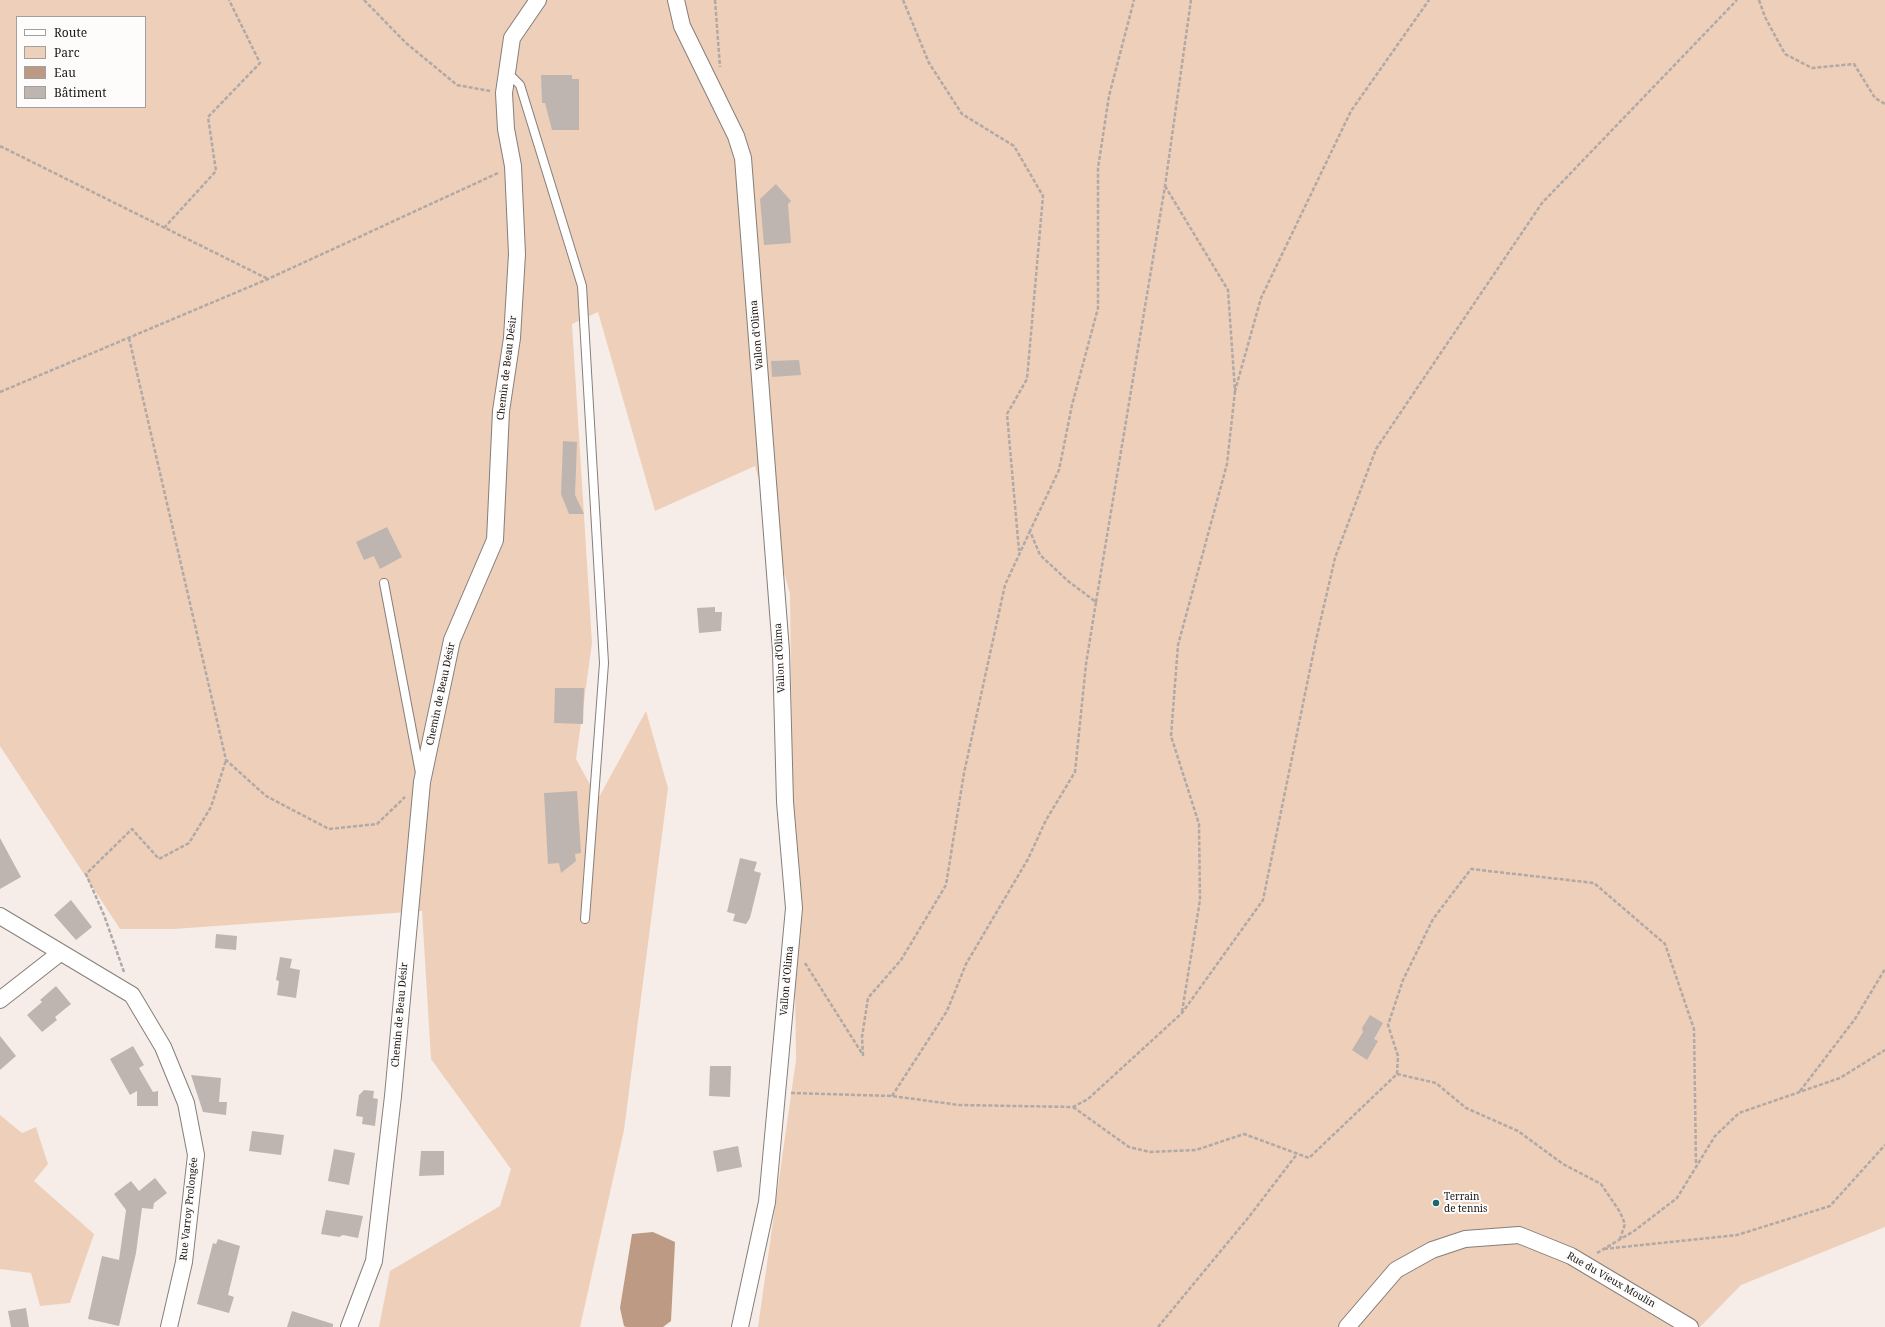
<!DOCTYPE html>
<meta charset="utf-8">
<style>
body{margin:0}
#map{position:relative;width:1885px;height:1327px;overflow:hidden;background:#f6ede8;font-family:"Noto Serif",serif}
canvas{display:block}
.legend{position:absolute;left:16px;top:16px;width:130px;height:92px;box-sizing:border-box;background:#fefcfb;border:1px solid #a2a09f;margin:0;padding:5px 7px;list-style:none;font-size:12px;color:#191614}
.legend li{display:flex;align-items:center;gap:8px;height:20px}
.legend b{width:20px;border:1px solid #a2a09f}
</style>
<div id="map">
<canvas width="1885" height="1327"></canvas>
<ul class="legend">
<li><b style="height:5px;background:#fff"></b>Route</li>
<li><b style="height:11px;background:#eecfba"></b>Parc</li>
<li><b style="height:11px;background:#bc9a83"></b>Eau</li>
<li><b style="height:11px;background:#beb5b0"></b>Bâtiment</li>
</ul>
</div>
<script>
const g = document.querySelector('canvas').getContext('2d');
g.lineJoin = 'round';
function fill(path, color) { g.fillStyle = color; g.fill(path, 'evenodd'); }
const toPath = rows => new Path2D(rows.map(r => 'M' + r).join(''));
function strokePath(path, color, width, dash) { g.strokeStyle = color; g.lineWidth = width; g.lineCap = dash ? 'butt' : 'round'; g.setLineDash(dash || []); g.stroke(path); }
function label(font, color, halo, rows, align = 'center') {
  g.font = font + ' "Noto Serif",serif'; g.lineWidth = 4; g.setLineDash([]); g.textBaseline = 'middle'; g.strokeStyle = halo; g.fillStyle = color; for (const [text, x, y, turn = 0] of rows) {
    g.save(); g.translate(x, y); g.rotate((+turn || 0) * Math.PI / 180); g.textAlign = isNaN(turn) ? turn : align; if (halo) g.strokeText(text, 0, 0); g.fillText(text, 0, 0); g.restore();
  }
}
fill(toPath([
 [0,0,1885,0,1885,1227,1741,1285,1700,1327,758,1327,796,1060,790,594,755,466,655,511,598,312,572,324,592,643,576,759,598,799,646,711,668,788,624,1130,580,1327,379,1327,390,1271,500,1206,511,1169,431,1059,422,911,174,929,120,929,0,746],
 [17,17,145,17,145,107,17,107],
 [0,1115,22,1133,36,1127,48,1164,34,1181,94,1234,70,1303,40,1306,31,1273,0,1269]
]), '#eecfba');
fill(toPath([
 [653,1232,675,1242,671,1321,663,1327,626,1327,624,1326,620,1308,632,1234]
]), '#bc9a83');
fill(toPath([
 [541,75,572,75,572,79,579,79,579,130,552,130,545,103,542,103],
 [776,184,791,201,788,204,791,243,764,245,760,199],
 [799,360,801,375,772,377,771,361],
 [563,441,577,442,575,495,584,514,569,514,561,494],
 [387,527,402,557,380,569,374,556,364,560,356,542],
 [715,607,715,612,722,612,721,631,699,633,697,608],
 [555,688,584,688,583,724,554,723],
 [577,791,581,853,575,854,576,861,561,873,559,863,548,864,544,793],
 [0,838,21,877,0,889],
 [740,858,757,862,754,871,761,873,750,918,746,924,733,921,735,914,727,912],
 [71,900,92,927,76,940,54,915],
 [216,934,237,936,236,950,215,948],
 [280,957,292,959,290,968,300,970,296,998,277,995,279,981,276,980],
 [56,986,71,1004,55,1017,57,1020,42,1032,27,1015,42,1002,40,1000],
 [1370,1015,1383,1023,1374,1039,1378,1041,1367,1060,1352,1050,1363,1032,1362,1028],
 [0,1036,16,1056,0,1070],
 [133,1046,144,1065,139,1068,153,1092,158,1091,158,1106,137,1106,137,1091,130,1095,110,1059],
 [710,1066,731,1066,730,1097,709,1096],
 [191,1075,221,1078,219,1102,227,1102,226,1115,203,1112],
 [364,1090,374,1091,373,1098,378,1099,375,1126,362,1124,363,1117,356,1116,359,1095],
 [252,1131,284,1135,281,1155,249,1151],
 [738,1146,742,1167,717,1172,713,1151],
 [334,1149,355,1153,349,1185,328,1181],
 [421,1151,444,1151,444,1175,419,1176],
 [155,1178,167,1193,154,1203,153,1209,142,1208,136,1253,119,1326,88,1319,102,1256,119,1260,126,1210,114,1194,131,1181,139,1191],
 [326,1210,363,1216,358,1238,343,1235,339,1237,321,1234],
 [218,1239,240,1246,228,1295,234,1297,229,1313,197,1304,213,1243,216,1244],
 [26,1308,29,1327,11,1327,8,1311],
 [292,1311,333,1324,333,1327,287,1327]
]), '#beb5b0');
const lane = toPath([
 [507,72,520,85,582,286,604,663,585,919],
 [384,583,420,773]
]);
const street = toPath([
 [676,0,682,26,736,136,743,158,781,651,785,802,794,908,767,1202,740,1327],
 [0,916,132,995,163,1047,186,1103,196,1155,184,1262,169,1327],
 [0,1000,60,953],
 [349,1327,374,1261,393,1096,422,782,452,640,495,540,501,411,512,338,517,254,513,166,506,129,504,93,512,38,538,0],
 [1347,1327,1396,1270,1432,1250,1465,1239,1519,1235,1571,1256,1690,1327]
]);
strokePath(lane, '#867e79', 10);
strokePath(street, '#867e79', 18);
strokePath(toPath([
 [364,0,406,43,457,85,490,91],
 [715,0,720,67],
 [903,0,929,63,962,114,1014,146,1043,196,1027,379,1007,414,1019,551],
 [1759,0,1765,17,1785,54,1812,68,1854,64,1875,98,1885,104],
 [0,146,268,279],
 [1165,186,1228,290,1235,391,1261,298,1351,111,1429,0],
 [164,228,216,171,208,117,260,63,229,0],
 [129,338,226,760,266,796,329,829,377,824,405,797],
 [0,392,268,279,498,173],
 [1096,602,1165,186,1191,0],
 [805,963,863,1055,862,1037,868,998,901,960,946,885,964,773,1005,585,1030,531],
 [124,972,104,915,86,874,132,829,159,859,189,843,211,807,226,760],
 [1182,1012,1200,900,1199,824,1171,736,1178,645,1227,464,1235,391],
 [1397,1074,1398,1056,1388,1025,1403,980,1433,919,1471,869,1594,883,1665,944,1694,1029,1696,1165],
 [1800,1091,1855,1019,1885,969],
 [791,1093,892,1096,959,1105,1073,1107,1088,1099,1182,1013,1263,900,1316,640,1335,558,1376,449,1542,203,1737,0],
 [892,1096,947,1011,966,964,1028,859,1046,820,1075,772,1086,664,1096,602,1068,581,1040,555,1030,531,1059,470,1072,405,1098,308,1098,168,1109,96,1134,0],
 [1073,1107,1129,1147,1150,1152,1196,1150,1244,1134,1309,1158,1397,1074,1436,1083,1466,1108,1518,1131,1563,1164,1601,1184,1620,1212,1625,1224,1620,1239],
 [1604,1249,1737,1235,1830,1206,1885,1145],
 [1597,1253,1634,1231,1677,1198,1715,1136,1739,1113,1840,1078,1885,1050],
 [1158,1327,1248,1218,1297,1154]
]), '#b0a9a5', 2.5, [4, 2]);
strokePath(lane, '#fff', 8);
strokePath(street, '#fff', 16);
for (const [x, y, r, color] of [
 [1436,1203,4,"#1a676f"]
]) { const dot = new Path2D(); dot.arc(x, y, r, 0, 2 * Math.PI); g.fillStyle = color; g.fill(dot); strokePath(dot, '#fefcfb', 1.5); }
label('10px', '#191614', '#fefcfb', [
 ["Vallon d'Olima",757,335,-95],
 ["Chemin de Beau Désir",507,368,-83],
 ["Vallon d'Olima",780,658,-93],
 ["Chemin de Beau Désir",441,694,-78],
 ["Vallon d'Olima",787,981,-85],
 ["Chemin de Beau Désir",400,1015,-85],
 ["Rue Varroy Prolongée",189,1209,-84],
 ["Rue du Vieux Moulin",1611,1280,30]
]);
label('10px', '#191614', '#fefcfb', [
 ["Terrain",1444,1197],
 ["de tennis",1444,1209]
], 'left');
</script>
